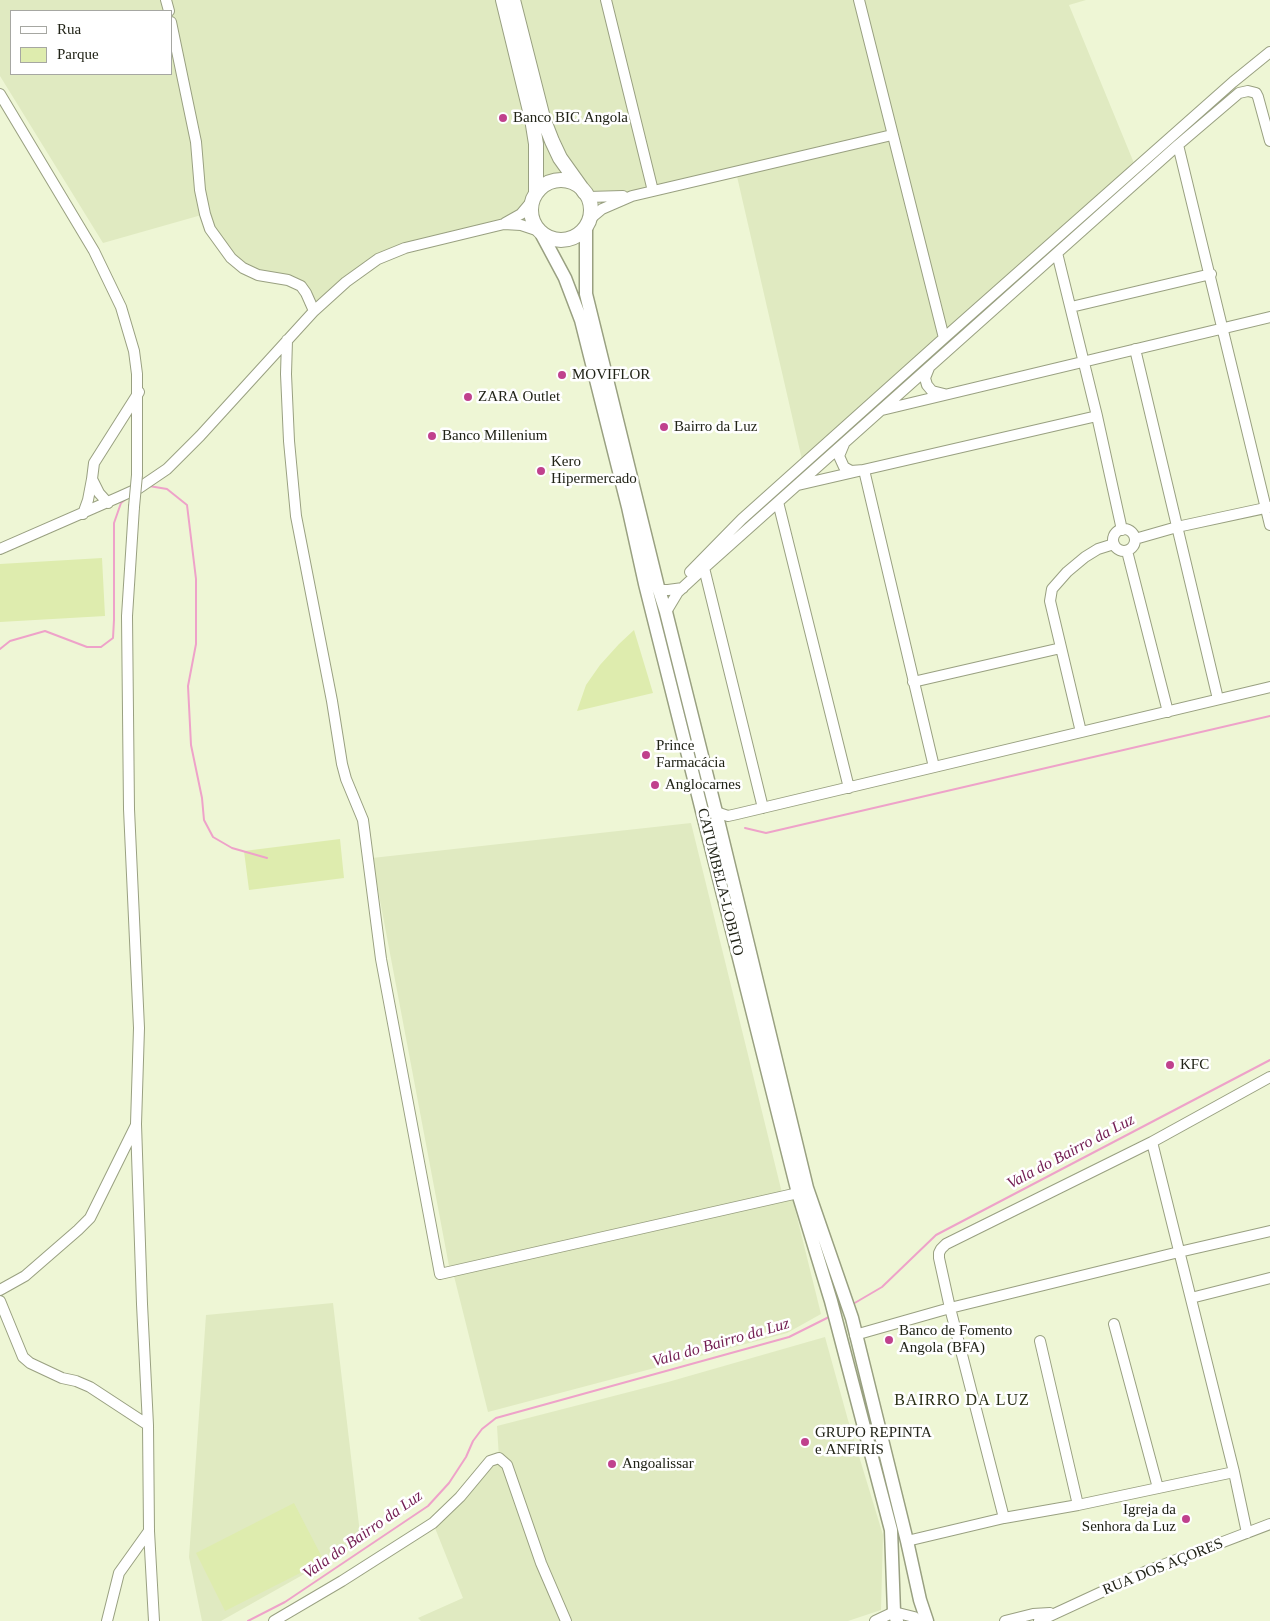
<!DOCTYPE html>
<meta charset="utf-8">
<style>
body{margin:0}
#map{position:relative;width:1270px;height:1621px;overflow:hidden;background:#eef6d5;font-family:"Times New Roman",serif}
canvas{display:block}
.legend{position:absolute;left:10px;top:10px;width:162px;height:65px;box-sizing:border-box;background:#fff;border:1px solid #a6a7a2;margin:0;padding:6px 9px;list-style:none;font-size:15px;color:#212317}
.legend li{display:flex;align-items:center;gap:10px;height:25px}
.legend b{width:25px;border:1px solid #a6a7a2}
</style>
<div id="map">
<canvas width="1270" height="1621"></canvas>
<ul class="legend">
<li><b style="height:6px;background:#fff"></b>Rua</li>
<li><b style="height:14px;background:#deecae"></b>Parque</li>
</ul>
</div>
<script>
const g = document.querySelector('canvas').getContext('2d');
g.lineJoin = 'round';
function fill(path, color) { g.fillStyle = color; g.fill(path, 'evenodd'); }
const toPath = rows => new Path2D(rows.map(r => 'M' + r).join(''));
function strokePath(path, color, width, dash) { g.strokeStyle = color; g.lineWidth = width; g.lineCap = dash ? 'butt' : 'round'; g.setLineDash(dash || []); g.stroke(path); }
function label(font, color, halo, rows, align = 'center') {
  g.font = font + ' "Times New Roman",serif'; g.lineWidth = 5; g.setLineDash([]); g.textBaseline = 'middle'; g.strokeStyle = halo; g.fillStyle = color; for (const [text, x, y, turn = 0] of rows) {
    g.save(); g.translate(x, y); g.rotate((+turn || 0) * Math.PI / 180); g.textAlign = isNaN(turn) ? turn : align; if (halo) g.strokeText(text, 0, 0); g.fillText(text, 0, 0); g.restore();
  }
}
fill(toPath([
 [0,0,1086,0,1069,5,1136,168,803,464,736,172,632,196,588,197,570,182,561,180,551,182,543,186,521,214,390,253,314,311,301,286,243,268,205,214,103,243,0,76],
 [11,11,171,11,171,74,11,74],
 [691,823,782,1193,449,1266,372,858],
 [792,1197,821,1314,787,1333,488,1412,454,1276],
 [333,1303,361,1542,221,1621,202,1621,189,1557,206,1315],
 [825,1337,848,1420,883,1535,881,1610,848,1621,421,1621,418,1618,463,1598,433,1523,499,1458,497,1426,668,1382]
]), '#e0eac1');
fill(toPath([
 [102,558,105,616,0,622,0,564],
 [634,630,653,693,577,711,586,685,600,665,619,644],
 [340,839,344,878,249,890,244,851],
 [294,1503,324,1561,225,1611,196,1553]
]), '#deecae');
strokePath(toPath([
 [149,486,167,489,187,505,196,579,196,644,188,686,191,745,202,798,204,820,213,837,232,848,267,858],
 [0,649,10,641,45,631,87,647,101,647,113,638,114,620,114,523,121,503,126,499],
 [745,828,766,833,1270,716],
 [853,1304,882,1287,936,1235,1270,1060],
 [248,1621,285,1602,428,1506,449,1483,466,1457,473,1441,482,1429,496,1418,789,1337,829,1317]
]), '#eea2c9', 2);
const minor = toPath([
 [166,0,169,11],
 [606,0,653,191],
 [859,0,944,338],
 [171,22,196,142,200,190,205,214,210,229,231,258,243,268,258,275,288,280,301,286,306,293,314,311],
 [0,94,94,251,121,307,134,351,137,374,137,475],
 [1178,145,1270,525],
 [588,197,623,196],
 [590,219,602,209,632,196,892,135],
 [505,223,521,214,532,201],
 [1057,253,1097,416,1122,530],
 [1071,307,1211,274],
 [287,340,286,374,289,441,296,516,332,701,342,764,346,779,363,820,381,959,440,1274,798,1193],
 [1135,349,1218,699],
 [929,368,925,378,927,385,932,391,944,394],
 [882,410,1270,317],
 [844,444,839,456,844,467,851,471,864,470,934,767],
 [798,485,1097,416],
 [778,502,849,788],
 [108,503,99,493,92,479,94,463,139,392],
 [134,507,127,616,129,809,139,1028,136,1124,142,1304,148,1425,149,1531,154,1621],
 [83,514,88,500,92,479],
 '1113 540a11 11 0 1 1 22 0a11 11 0 1 1-22 0Z',
 [1135,539,1177,527,1270,507],
 [0,549,119,497,139,488,167,469,200,436,314,311,346,282,378,259,405,248,504,224,521,225,539,231],
 [1127,551,1168,712],
 [704,568,763,808],
 [690,572,742,519,944,338,1233,82,1270,52],
 [658,590,668,590,683,588],
 [666,612,678,592,704,568,1178,145,1239,93,1248,91,1256,93,1258,97,1270,141],
 [913,682,1061,648],
 [1081,732,1050,601,1052,589,1067,572,1085,557,1098,549,1114,544],
 [716,812,728,816,737,814,1270,687],
 [1152,1142,1234,1472,1247,1533],
 [0,1290,25,1276,78,1230,90,1218,136,1125],
 [1191,1298,1270,1278],
 [0,1301,23,1357,30,1363,62,1378,76,1381,90,1387,148,1425],
 [1114,1324,1158,1488],
 [855,1335,950,1308,1179,1252,1270,1231],
 [1040,1341,1078,1505],
 [1004,1518,950,1308,939,1258,939,1253,941,1249,946,1244,1152,1142,1270,1077],
 [907,1541,1004,1518,1078,1505,1234,1472],
 [107,1621,119,1573,149,1531],
 [274,1621,342,1581,433,1523,460,1497,490,1461,499,1458,507,1465,541,1563,566,1621],
 [875,1621,894,1612,914,1617,919,1621],
 [1005,1621,1033,1614,1050,1613],
 [1039,1621,1147,1571,1270,1524]
]);
const major = toPath([
 [586,227,586,294,658,587,666,612,716,812,807,1188,852,1318,907,1541,920,1600,927,1621],
 [542,235,565,278,581,320,628,507,645,584,798,1193,831,1301,891,1530,894,1612,897,1621]
]);
const highway = toPath([
 [503,0,532,119,536,144,536,193],
 [513,0,543,118,552,141,560,158,585,193],
 '531 210a30 30 0 1 1 60 0a30 30 0 1 1-60 0Z'
]);
strokePath(minor, '#99a081', 12);
strokePath(major, '#99a081', 15);
strokePath(highway, '#99a081', 16);
strokePath(minor, '#fff', 10);
strokePath(major, '#fff', 12);
strokePath(highway, '#fff', 14);
const minorBridge = toPath([
 [134,507,137,475]
]);
strokePath(minorBridge, '#99a081', 12, []);
strokePath(minorBridge, '#fff', 10);
for (const [x, y, r, color] of [
 [503,118,5,"#c0418d"],
 [562,375,5,"#c0418d"],
 [468,397,5,"#c0418d"],
 [664,427,5,"#c0418d"],
 [432,436,5,"#c0418d"],
 [541,471,5,"#c0418d"],
 [646,755,5,"#c0418d"],
 [655,785,5,"#c0418d"],
 [1170,1065,5,"#c0418d"],
 [889,1340,5,"#c0418d"],
 [805,1442,5,"#c0418d"],
 [612,1464,5,"#c0418d"],
 [1186,1519,5,"#c0418d"]
]) { const dot = new Path2D(); dot.arc(x, y, r, 0, 2 * Math.PI); g.fillStyle = color; g.fill(dot); strokePath(dot, '#fff', 2); }
label('15px', '#212317', '#fff', [
 ["Banco BIC Angola",513,118],
 ["MOVIFLOR",572,375],
 ["ZARA Outlet",478,397],
 ["Bairro da Luz",674,427],
 ["Banco Millenium",442,436],
 ["Kero",551,462],
 ["Hipermercado",551,479],
 ["Prince",656,746],
 ["Farmacácia",656,763],
 ["Anglocarnes",665,785],
 ["KFC",1180,1065],
 ["Banco de Fomento",899,1331],
 ["Angola (BFA)",899,1348],
 ["GRUPO REPINTA",815,1433],
 ["e ANFIRIS",815,1450],
 ["Angoalissar",622,1464],
 ["Igreja da",1176,1510,"right"],
 ["Senhora da Luz",1176,1527,"right"]
], 'left');
label('15px', '#212317', '#fff', [
 ["CATUMBELA-LOBITO",720,882,76],
 ["RUA DOS AÇORES",1163,1567,-22]
]);
label('italic 16px', '#721c51', '#fff', [
 ["Vala do Bairro da Luz",1071,1152,-28],
 ["Vala do Bairro da Luz",721,1343,-16],
 ["Vala do Bairro da Luz",363,1535,-35]
]);
g.letterSpacing = '1px';
label('16px', '#272c12', '#fff', [
 ["BAIRRO DA LUZ",962,1401]
]);
g.letterSpacing = '0px';
</script>
